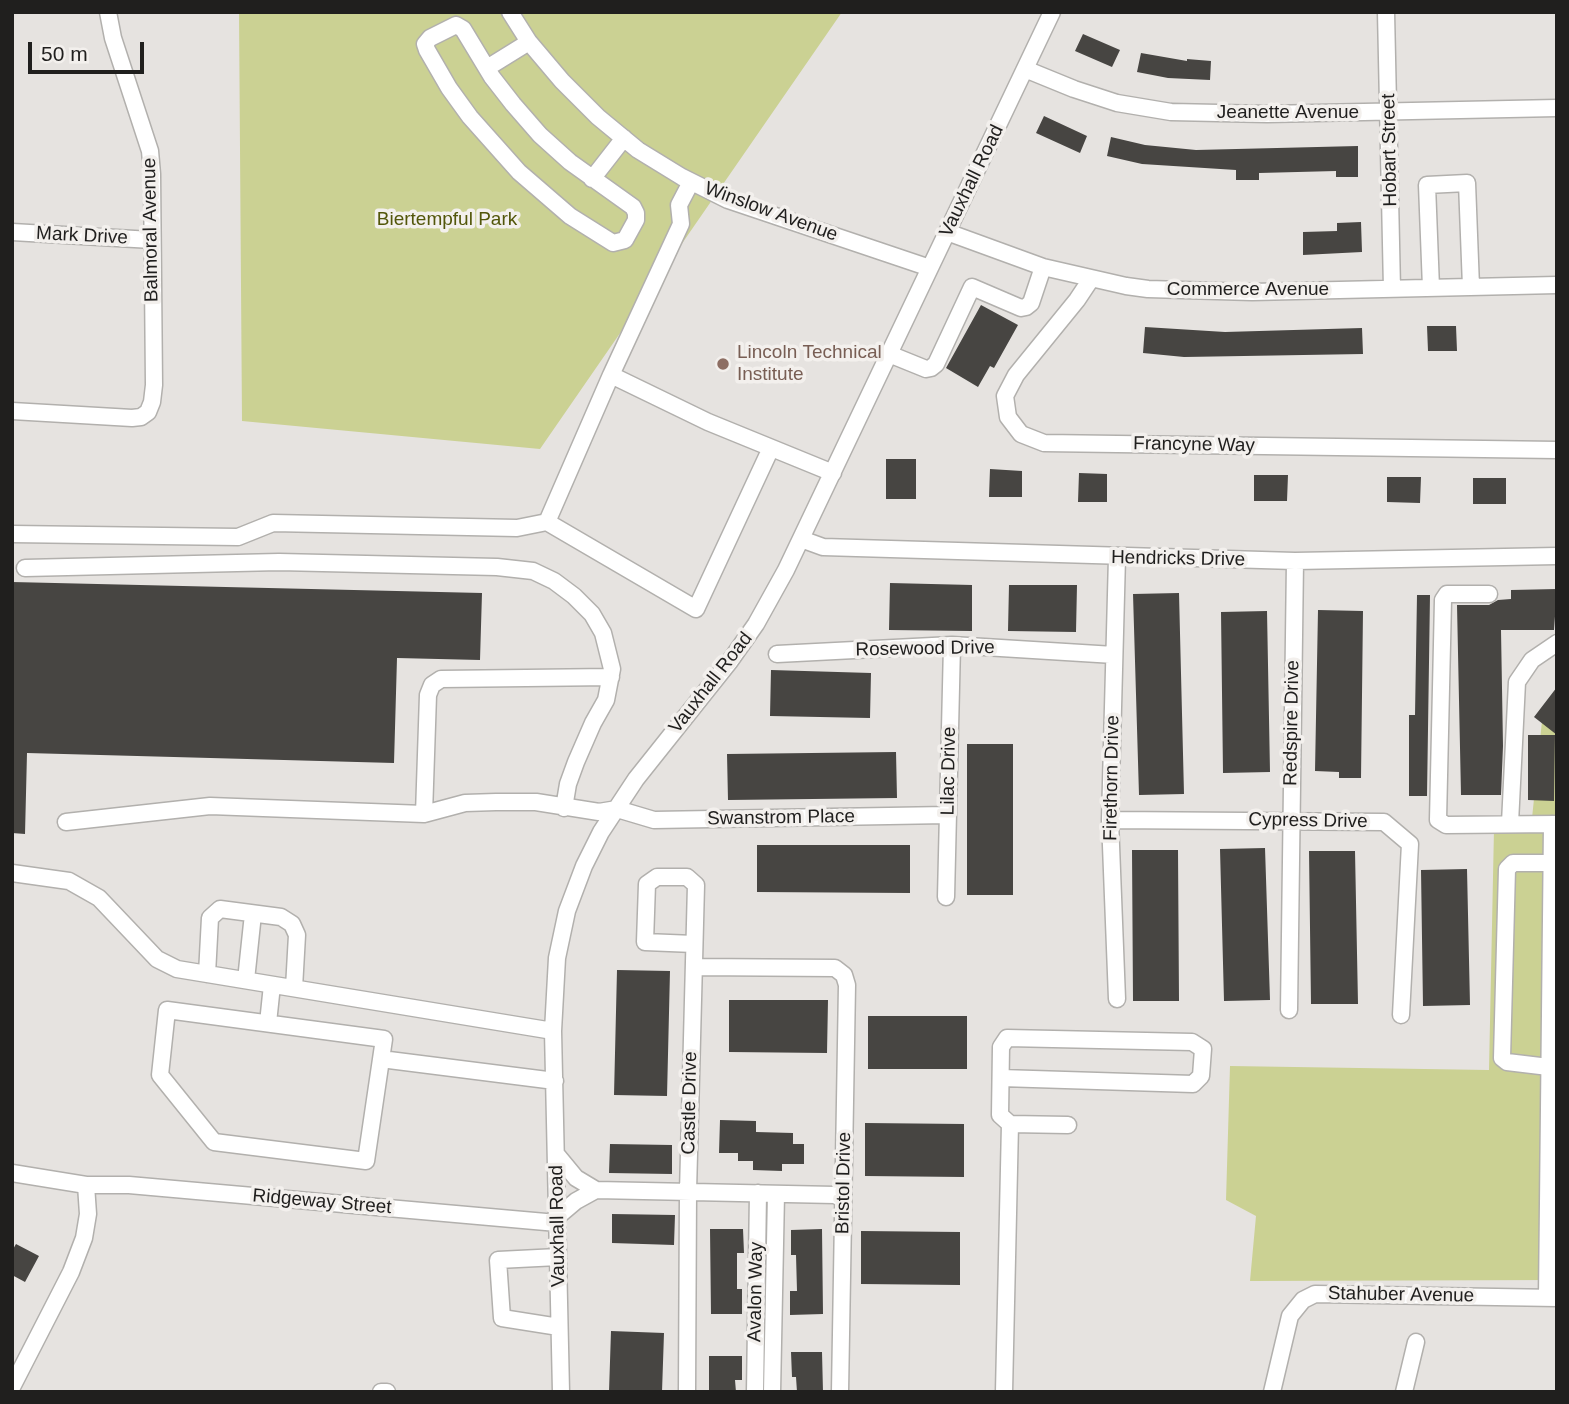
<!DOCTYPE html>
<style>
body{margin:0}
#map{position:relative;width:1569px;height:1404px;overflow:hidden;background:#e6e3e0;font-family:Helvetica,sans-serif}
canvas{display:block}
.frame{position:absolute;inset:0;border:14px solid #201f1e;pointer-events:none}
.scale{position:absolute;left:28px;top:42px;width:116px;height:32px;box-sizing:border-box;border:4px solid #201f1e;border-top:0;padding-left:9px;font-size:21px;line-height:24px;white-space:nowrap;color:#201f1e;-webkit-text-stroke:5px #f3f0ed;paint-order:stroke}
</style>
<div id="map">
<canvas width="1569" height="1404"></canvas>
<div class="frame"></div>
<div class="scale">50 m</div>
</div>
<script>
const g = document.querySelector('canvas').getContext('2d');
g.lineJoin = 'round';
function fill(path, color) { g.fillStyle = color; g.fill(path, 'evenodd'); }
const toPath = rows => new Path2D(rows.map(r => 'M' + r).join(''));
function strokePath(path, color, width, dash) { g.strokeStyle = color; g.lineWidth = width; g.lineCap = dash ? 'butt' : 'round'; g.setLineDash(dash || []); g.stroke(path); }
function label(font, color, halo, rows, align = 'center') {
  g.font = font + ' Helvetica,sans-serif'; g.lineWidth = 7; g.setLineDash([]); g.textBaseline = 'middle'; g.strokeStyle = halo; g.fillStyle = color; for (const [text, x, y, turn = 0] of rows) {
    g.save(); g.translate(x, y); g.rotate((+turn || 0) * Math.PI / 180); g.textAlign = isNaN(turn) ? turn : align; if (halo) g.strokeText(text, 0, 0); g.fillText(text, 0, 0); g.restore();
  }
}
fill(toPath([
 [239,12,842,12,540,449,242,421],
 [1557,699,1557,1280,1250,1281,1256,1216,1226,1200,1230,1066,1489,1070,1494,829,1531,828,1542,721]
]), '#cbd193');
fill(toPath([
 [1083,34,1120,50,1112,67,1075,51],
 [1141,53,1187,61,1187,59,1211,61,1210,80,1168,78,1137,72],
 [1044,116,1087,136,1080,153,1036,133],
 [1111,137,1145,145,1196,150,1358,146,1358,177,1336,177,1336,171,1259,173,1259,180,1236,180,1236,170,1142,164,1107,156],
 [1361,222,1362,252,1303,255,1303,232,1337,231,1337,223],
 [981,305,1018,325,994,368,990,366,978,387,946,368],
 [1427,326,1456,326,1457,351,1428,351],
 [1145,327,1225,332,1362,328,1363,354,1184,357,1143,353],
 [886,459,916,459,916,499,886,499],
 [990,469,1022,471,1022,497,989,497],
 [1079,473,1107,474,1107,502,1078,502],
 [1254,475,1288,475,1287,501,1254,501],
 [1387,477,1421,477,1420,503,1387,502],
 [1473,478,1506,478,1506,504,1473,504],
 [12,582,482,593,480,660,397,658,394,763,27,753,25,834,12,833],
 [890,583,972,585,972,631,889,630],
 [1009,585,1077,585,1076,632,1008,631],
 [1557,589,1554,630,1501,630,1503,746,1501,795,1461,795,1457,605,1489,605,1498,600,1511,599,1511,590],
 [1179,593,1184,794,1139,795,1133,594],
 [1417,595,1430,595,1427,796,1409,796,1409,715,1415,715],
 [1318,610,1363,611,1361,778,1339,778,1339,772,1315,771],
 [1267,611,1270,772,1223,773,1221,612],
 [771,670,871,673,870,718,770,716],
 [1557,687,1557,735,1534,717],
 [1528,735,1555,735,1554,801,1528,800],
 [967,744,1013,744,1013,895,967,895],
 [896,752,897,798,728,800,727,754],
 [757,845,910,845,910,893,757,892],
 [1265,848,1270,1000,1224,1001,1220,849],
 [1132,850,1178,850,1179,1001,1133,1001],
 [1309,851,1355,851,1358,1004,1311,1004],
 [1467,869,1470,1005,1423,1006,1421,870],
 [617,970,670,971,667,1096,614,1095],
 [729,1000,828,1000,827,1053,729,1052],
 [868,1016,967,1016,967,1069,868,1069],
 [720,1120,756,1121,756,1132,793,1133,793,1144,804,1144,804,1164,782,1164,782,1171,753,1170,753,1161,738,1161,738,1153,719,1153],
 [865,1123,964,1124,964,1177,865,1176],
 [610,1144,672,1145,672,1174,609,1173],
 [612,1214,675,1215,674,1245,612,1243],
 [710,1229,743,1229,744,1253,737,1253,737,1289,742,1289,742,1314,711,1314],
 [822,1229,823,1314,790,1315,790,1291,797,1291,796,1255,791,1255,791,1230],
 [861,1231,960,1232,960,1285,861,1284],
 [16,1244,39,1256,25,1282,12,1275,12,1251],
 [611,1331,664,1333,662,1392,609,1392],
 [791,1352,822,1352,823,1392,797,1392,796,1377,792,1377],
 [709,1356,742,1356,742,1380,735,1380,736,1392,709,1392]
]), '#474542');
const minor = toPath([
 [510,12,529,42,562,81,598,117,638,150,682,177,728,200,930,268],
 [1386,12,1392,289],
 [456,25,463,29,492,77,513,104,540,135,570,162,633,207,636,213,636,220,625,240,613,243,570,216,519,172,470,117,449,88,427,50,425,44,430,38,456,25],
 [487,68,529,42],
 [1025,69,1074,89,1117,103,1171,112,1267,114,1557,108],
 [592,179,624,138],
 [691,182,679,205,681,224,611,375,708,422,833,473],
 [12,232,152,240],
 [947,232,1043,267,1126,286,1148,289,1252,292,1557,285],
 [1091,279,1077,300,1016,375,1005,396,1008,417,1021,434,1044,443,1557,450],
 [1431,288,1427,185,1467,183,1471,287],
 [889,354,926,369,931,368,936,364,972,287,1021,308,1026,307,1031,303,1043,267],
 [611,375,547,522,696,609,771,448],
 [12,411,132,418,141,417,148,412,152,402,154,385,152,174,150,151,113,38,108,12],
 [12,534,238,537,273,523,517,528,547,522],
 [801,539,823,547,1295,561,1557,556],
 [1117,557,1110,820,1117,999],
 [25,568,279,562,497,567,533,571,554,581,574,596,592,614,603,633,612,669,606,700,593,723,576,762,568,784,564,808],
 [1489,594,1447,594,1443,600,1438,820,1446,825,1557,824],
 [777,654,952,645,1114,655],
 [424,814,428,695,432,685,441,679,611,677],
 [1110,820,1384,822,1410,844,1401,1015],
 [66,822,210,806,424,814,465,803,496,802,536,802,599,812,617,809,654,820,947,815],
 [1510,823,1517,682,1532,660,1557,643],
 [1557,863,1513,863,1507,869,1502,1058,1507,1062,1557,1068],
 [12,873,69,881,99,898,157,959,177,969,553,1031],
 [946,897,952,645],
 [694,967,835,968,844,975,847,985,840,1392],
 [207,974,210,918,220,909,281,917,292,924,297,935,294,988],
 [246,980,253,914],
 [167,1010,384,1039,366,1161,214,1142,160,1075,167,1010],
 [1289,1010,1295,561],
 [268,1023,272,985],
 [381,1059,555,1081],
 [1001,1078,1193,1084,1201,1076,1203,1049,1192,1042,1007,1038,1001,1047,1000,1115,1010,1124],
 [557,1155,576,1178,596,1190],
 [12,1173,86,1185,129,1185,557,1223],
 [557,1217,576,1201,596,1190,835,1195,843,1199],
 [558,1257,498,1260,502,1318,559,1327],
 [1547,1297,1552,824],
 [12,1387,71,1272,84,1238,88,1214,86,1185],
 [381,1392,387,1392],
 [561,1392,553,1031,557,958,567,911,584,866,601,832,636,779,730,661,756,624,786,570,1052,12],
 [687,1392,688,1192,696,885,687,877,657,877,647,884,645,942,694,944],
 [755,1392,758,1193],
 [772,1392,776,1194],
 [1004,1392,1010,1124,1068,1125],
 [1272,1392,1290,1316,1303,1300,1315,1294,1557,1298],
 [1404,1392,1416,1342]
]);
strokePath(minor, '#b2b0ad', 19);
strokePath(minor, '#fff', 16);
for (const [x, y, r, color] of [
 [723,364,7,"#8d6e63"]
]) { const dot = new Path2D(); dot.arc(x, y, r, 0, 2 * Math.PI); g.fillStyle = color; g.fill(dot); strokePath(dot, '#f3f0ed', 2.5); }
label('19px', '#201f1e', '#f3f0ed', [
 ["Jeanette Avenue",1288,113],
 ["Hobart Street",1390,150,-91],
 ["Vauxhall Road",972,181,-64],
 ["Winslow Avenue",771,212,20],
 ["Balmoral Avenue",151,230,-91],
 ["Mark Drive",82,236,3],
 ["Commerce Avenue",1248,290],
 ["Francyne Way",1194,445,1],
 ["Hendricks Drive",1178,559,1],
 ["Rosewood Drive",925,649,-1],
 ["Vauxhall Road",711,683,-52],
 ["Redspire Drive",1292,723,-89],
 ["Lilac Drive",949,771,-89],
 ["Firethorn Drive",1112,778,-89],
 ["Swanstrom Place",781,818,-1],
 ["Cypress Drive",1308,821,1],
 ["Castle Drive",690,1103,-89],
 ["Bristol Drive",844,1183,-89],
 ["Ridgeway Street",322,1202,5],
 ["Vauxhall Road",558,1226,-91],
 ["Avalon Way",756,1292,-89],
 ["Stahuber Avenue",1401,1295,1]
]);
label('19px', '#52560a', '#f3f0ed', [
 ["Biertempful Park",447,220]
]);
label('19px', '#785e54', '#f3f0ed', [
 ["Lincoln Technical",737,353],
 ["Institute",737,375]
], 'left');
</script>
